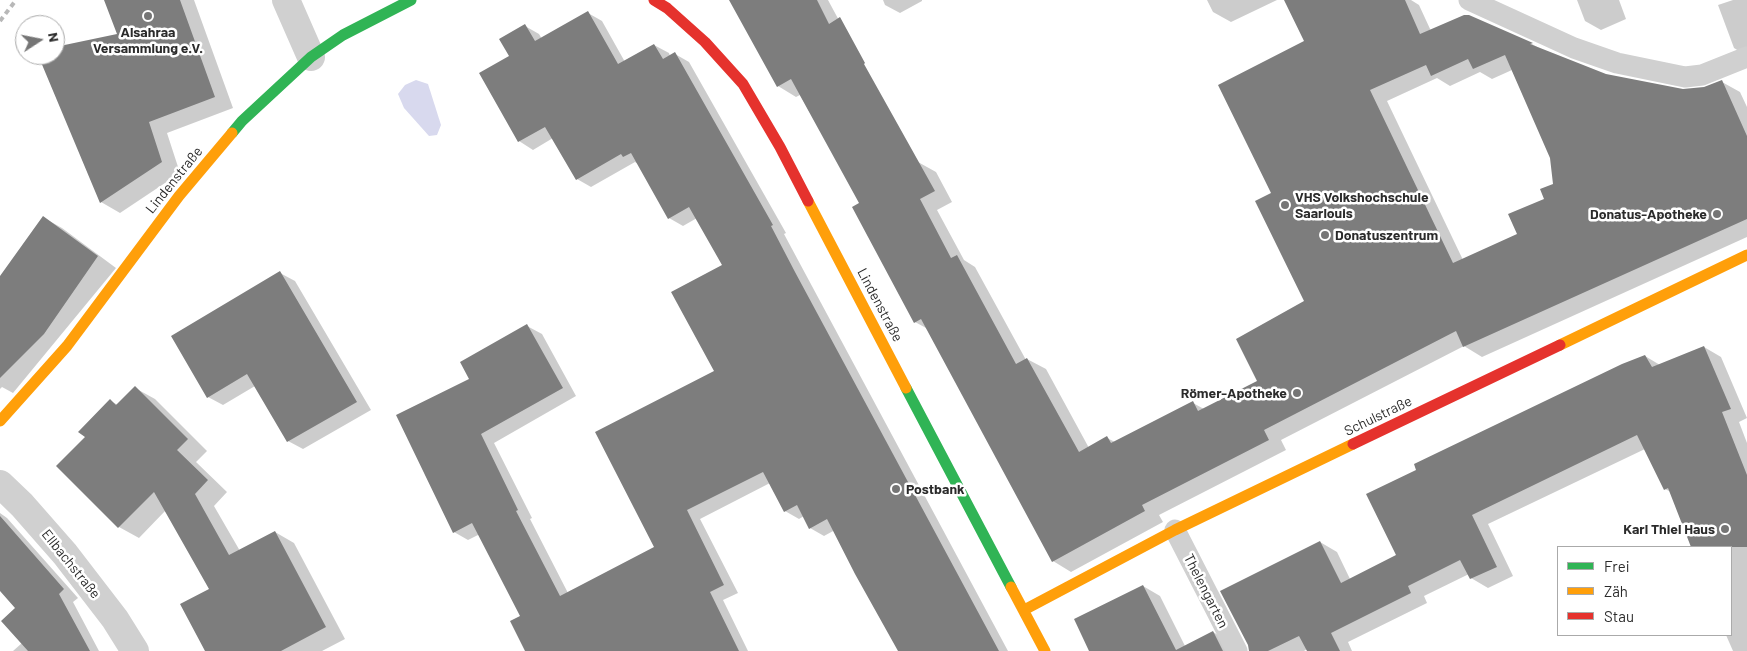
<!DOCTYPE html>
<meta charset="utf-8">
<style>
body{margin:0}
#map{position:relative;width:1747px;height:651px;overflow:hidden;background:#fff;font-family:Barlow,sans-serif}
canvas{display:block}
.legend{position:absolute;left:1557px;top:546px;width:175px;height:90px;box-sizing:border-box;background:#fff;border:1px solid #aaa;margin:0;padding:6px 9px;list-style:none;font-size:15px;color:#2b2b2b}
.legend li{display:flex;align-items:center;gap:10px;height:25px}
.legend b{width:25px;border:1px solid #aaa}
.north{position:absolute;left:15px;top:15px;width:50px;height:50px;box-sizing:border-box;background:#fff;border:1px solid #aaa;border-radius:50%;rotate:79deg;font-size:14px;font-weight:700;line-height:20px;text-align:center;color:#2b2b2b}
.north::after{content:'';display:block;margin:auto;width:18px;height:22px;background:#757575;clip-path:polygon(50% 0,100% 100%,50% 72%,0 100%)}
</style>
<div id="map">
<canvas width="1747" height="651"></canvas>
<ul class="legend">
<li><b style="height:6px;background:#30b455"></b>Frei</li>
<li><b style="height:6px;background:#ff9f0a"></b>Zäh</li>
<li><b style="height:6px;background:#e5322d"></b>Stau</li>
</ul>
<div class="north">N</div>
</div>
<script>
const g = document.querySelector('canvas').getContext('2d');
g.lineJoin = 'round';
function fill(path, color) { g.fillStyle = color; g.fill(path, 'evenodd'); }
const toPath = rows => new Path2D(rows.map(r => 'M' + r).join(''));
function strokePath(path, color, width, dash) { g.strokeStyle = color; g.lineWidth = width; g.lineCap = dash ? 'butt' : 'round'; g.setLineDash(dash || []); g.stroke(path); }
function label(font, color, halo, rows, align = 'center') {
  g.font = font + ' Barlow,sans-serif'; g.lineWidth = 5; g.setLineDash([]); g.textBaseline = 'middle'; g.strokeStyle = halo; g.fillStyle = color; for (const [text, x, y, turn = 0] of rows) {
    g.save(); g.translate(x, y); g.rotate((+turn || 0) * Math.PI / 180); g.textAlign = isNaN(turn) ? turn : align; if (halo) g.strokeText(text, 0, 0); g.fillText(text, 0, 0); g.restore();
  }
}
fill(toPath([
 [416,80,428,84,441,125,437,135,429,136,404,108,398,94,405,85]
]), '#d8d9ee');
fill(toPath([
 [106,0,194,0,233,108,167,133,180,173,120,213,101,202,39,55,55,55,55,48,119,35],
 [730,0,828,0,916,163,918,162,936,172,952,202,937,210,964,260,975,267,1026,360,1027,359,1046,369,1089,448,1107,438,1115,442,1193,403,1204,409,1259,381,1306,302,1273,193,1306,41,1286,0,1411,0,1419,5,1431,31,1466,15,1532,44,1544,51,1605,75,1683,91,1704,89,1722,82,1740,92,1747,107,1747,237,1482,357,1464,346,1281,440,1286,450,1159,515,1163,522,1071,572,1053,561,928,329,915,322,861,203,800,95,796,97,778,86],
 [1512,70,1551,158,1554,184,1545,199,1519,235,1463,260,1387,101,1437,78,1450,86,1480,72,1492,79],
 [883,0,922,0,922,1,900,13,885,5],
 [1207,0,1277,0,1231,22,1213,12],
 [1577,0,1619,0,1626,19,1601,30,1585,21],
 [1733,0,1747,0,1747,56,1734,48,1718,5],
 [588,13,602,21,625,62,654,45,669,53,670,56,675,54,689,62,786,233,784,234,1008,651,899,651,835,530,824,536,810,528,804,516,799,519,785,511,770,483,700,519,738,593,723,600,748,651,527,651,522,617,480,534,468,540,454,532,471,379,527,326,542,334,576,396,494,443,532,518,530,519,568,593,655,548,716,372,724,265,697,218,683,226,669,218,638,164,635,162,591,187,577,179,553,138,533,150,519,141,481,74,511,57,525,26,539,34,542,39],
 [44,218,62,228,116,268,13,393,2,387,0,389,0,279],
 [280,273,295,281,371,410,303,449,288,441,255,386,223,405,208,397],
 [1704,347,1721,357,1747,418,1739,422,1747,443,1747,651,1733,651,1726,635,1731,635,1731,547,1692,547,1671,492,1665,489,1645,449,1488,524,1513,576,1488,588,1471,578,1469,574,1424,596,1427,603,1348,642,1352,651,1308,651,1307,649,1304,651,1251,651,1320,542,1337,552,1350,579,1398,556,1645,356,1660,365],
 [135,388,155,399,207,451,196,462,227,492,214,506,240,551,275,532,294,543,345,639,322,651,207,651,210,589,166,510,139,538,119,527,87,437,110,401,118,405],
 [0,513,7,518,78,598,73,602,99,651,13,651,22,643,17,608,0,589],
 [1143,586,1160,596,1185,646,1213,632,1230,642,1235,651,1091,651]
]), '#0003');
fill(toPath([
 [104,0,180,0,215,97,149,122,162,162,100,203,38,55,55,55,55,47,117,34],
 [729,0,817,0,829,24,840,17,865,63,864,64,935,191,920,199,951,258,957,255,1016,364,1027,358,1079,452,1107,436,1111,443,1193,401,1198,411,1257,381,1236,339,1304,301,1255,201,1271,193,1218,85,1304,41,1284,0,1405,0,1420,34,1464,15,1469,15,1533,43,1530,44,1606,74,1683,89,1704,87,1722,80,1747,136,1747,219,1463,347,1456,331,1264,430,1269,440,1142,505,1145,511,1052,562,921,319,914,323,852,207,859,203,791,79,777,87],
 [1505,55,1550,158,1553,184,1540,189,1544,199,1508,214,1517,234,1453,263,1370,90,1426,65,1431,76,1468,59,1473,69],
 [588,11,618,64,654,44,663,59,675,52,773,225,771,226,795,272,999,651,898,651,855,574,827,519,809,529,797,505,784,512,763,472,687,510,724,585,710,592,739,651,525,651,510,621,520,616,472,523,453,533,396,415,469,379,460,362,527,324,563,388,481,434,518,510,516,511,560,596,654,547,595,432,714,371,671,292,722,265,689,207,668,219,631,153,623,157,621,154,576,180,545,127,518,142,479,73,509,56,499,39,525,24,535,41],
 [43,216,98,256,44,334,0,378,0,276],
 [280,271,357,402,287,442,247,374,207,398,171,336],
 [1704,346,1731,409,1722,412,1747,475,1747,547,1691,547,1668,488,1664,490,1637,435,1472,515,1497,567,1470,579,1460,560,1408,586,1411,593,1331,633,1340,651,1307,651,1299,636,1268,651,1249,651,1248,645,1220,591,1320,541,1341,583,1396,555,1366,494,1416,470,1414,464,1622,364,1645,355,1652,367],
 [135,386,188,439,177,450,208,480,195,494,229,555,275,531,326,627,281,651,205,651,180,604,209,589,154,492,118,528,56,466,85,437,78,432,110,399,116,405],
 [0,516,64,589,59,594,90,651,28,651,1,621,15,608,0,591],
 [1143,585,1176,650,1213,631,1223,651,1089,651,1074,619]
]), '#7d7d7d');
strokePath(toPath([
 [1469,0,1574,48,1617,63,1685,77,1702,75,1747,57],
 [1175,530,1237,651]
]), '#d0d0d0', 21);
strokePath(toPath([
 [286,0,311,57],
 [0,484,22,505,65,554,115,619,135,651]
]), '#d0d0d0', 28);
strokePath(toPath([
 [232,133,242,121,311,57,343,35,411,0],
 [906,388,1011,587]
]), '#30b455', 11);
strokePath(toPath([
 [808,201,906,388],
 [1560,345,1747,255],
 [0,421,67,346,179,196,232,133],
 [1011,587,1045,651],
 [1024,610,1175,530,1353,444]
]), '#ff9f0a', 11);
strokePath(toPath([
 [654,0,667,8,705,42,743,84,780,147,808,201],
 [1353,444,1560,345]
]), '#e5322d', 11);
strokePath(toPath([
 [0,21,16,0]
]), '#b8b8b8', 4, [5, 4]);
for (const [x, y, r, color] of [
 [148,16,5,"#757575"],
 [1285,205,5,"#757575"],
 [1717,214,5,"#757575"],
 [1325,235,5,"#757575"],
 [1297,393,5,"#757575"],
 [896,489,5,"#757575"],
 [1725,529,5,"#757575"]
]) { const dot = new Path2D(); dot.arc(x, y, r, 0, 2 * Math.PI); g.fillStyle = color; g.fill(dot); strokePath(dot, '#fff', 2); }
label('bold 14px', '#2b2b2b', '#fff', [
 ["Alsahraa",148,32,"center"],
 ["Versammlung e.V.",148,48,"center"],
 ["VHS Volkshochschule",1295,197],
 ["Saarlouis",1295,213],
 ["Donatus-Apotheke",1707,214,"right"],
 ["Donatuszentrum",1335,235],
 ["Römer-Apotheke",1287,393,"right"],
 ["Postbank",906,489],
 ["Karl Thiel Haus",1715,529,"right"]
], 'left');
label('14px', '#2b2b2b', '#fff', [
 ["Lindenstraße",174,180,-51],
 ["Lindenstraße",880,305,62],
 ["Schulstraße",1378,416,-26],
 ["Ellbachstraße",71,564,51],
 ["Thelengarten",1206,591,63]
]);
</script>
